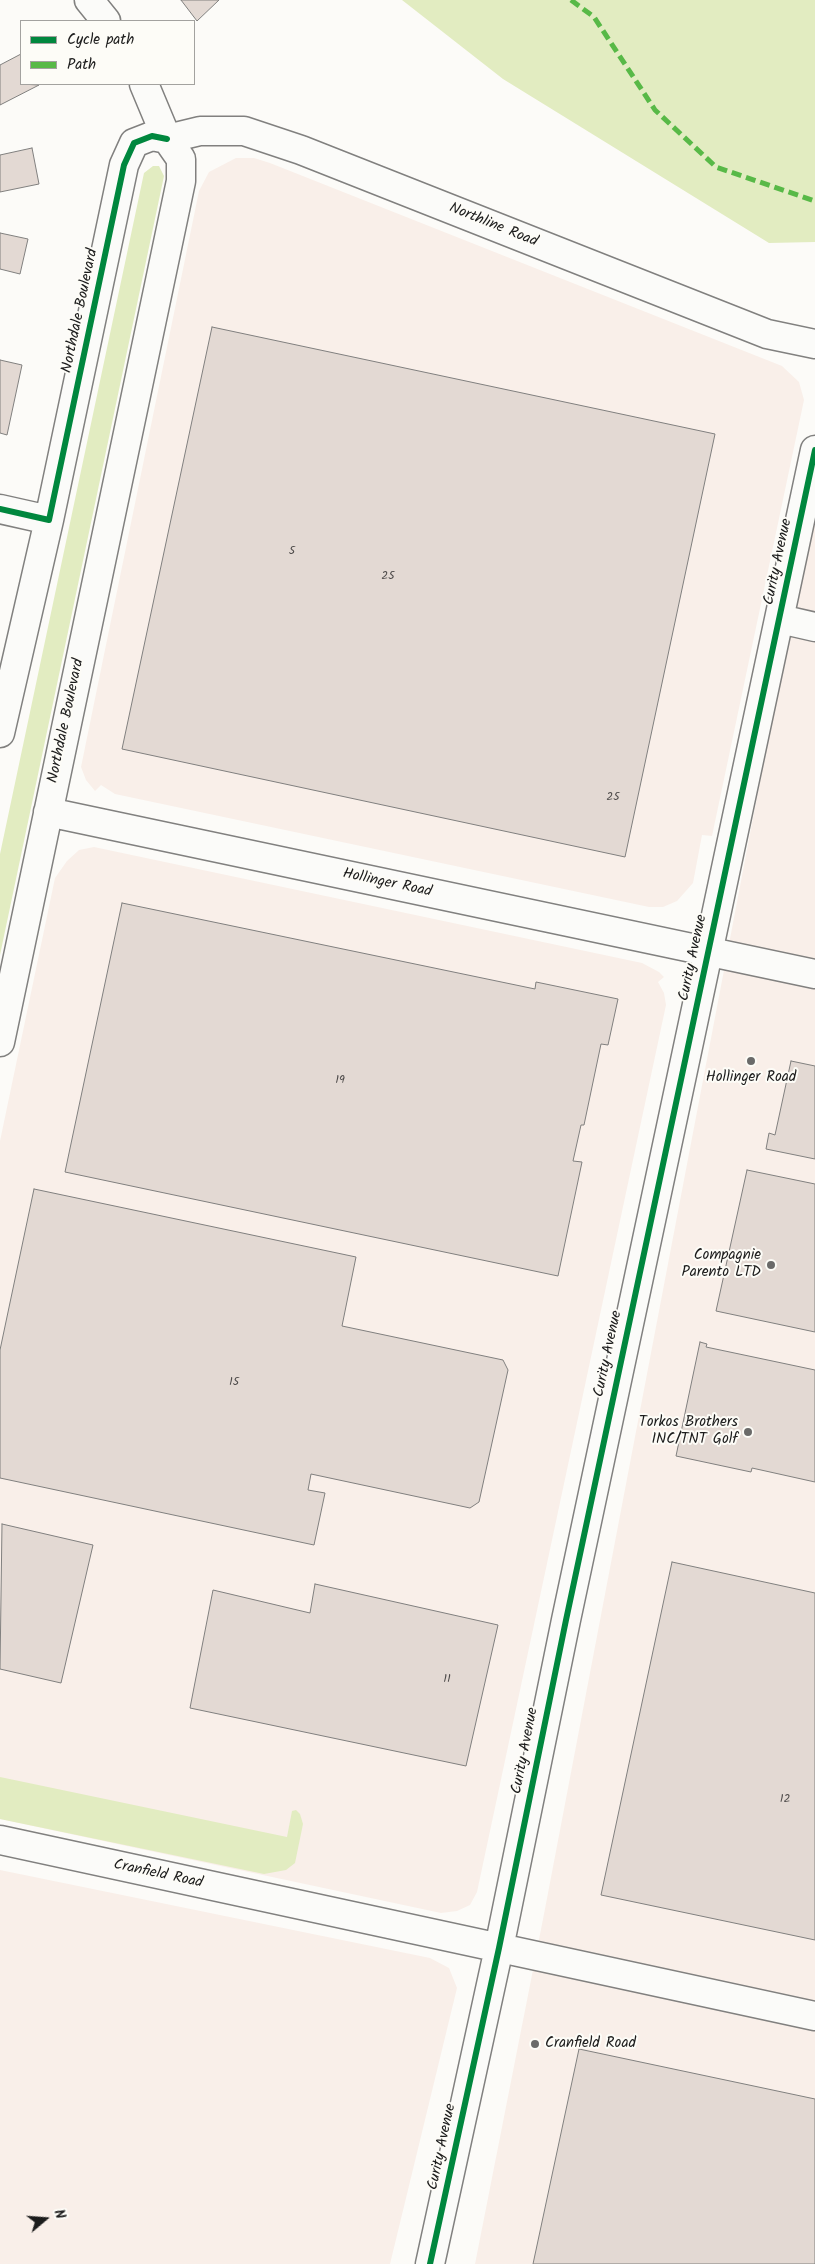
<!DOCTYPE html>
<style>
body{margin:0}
#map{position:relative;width:815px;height:2264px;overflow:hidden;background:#fcfbf8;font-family:Kalam,sans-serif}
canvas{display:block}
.legend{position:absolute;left:20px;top:20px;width:175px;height:65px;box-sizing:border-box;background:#fdfcf7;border:1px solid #a3a29f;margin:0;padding:6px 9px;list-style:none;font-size:15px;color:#1c1c1c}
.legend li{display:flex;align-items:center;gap:10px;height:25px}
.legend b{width:25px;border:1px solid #a3a29f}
.north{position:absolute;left:20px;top:2194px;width:50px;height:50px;-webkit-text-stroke:4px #fdfcf7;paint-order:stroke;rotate:72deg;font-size:14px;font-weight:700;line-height:20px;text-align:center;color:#1c1c1c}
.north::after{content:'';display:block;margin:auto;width:18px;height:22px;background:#1c1c1c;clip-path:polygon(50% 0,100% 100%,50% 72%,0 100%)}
</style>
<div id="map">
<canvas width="815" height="2264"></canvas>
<ul class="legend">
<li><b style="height:6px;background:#00873e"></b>Cycle path</li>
<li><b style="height:6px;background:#58b947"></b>Path</li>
</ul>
<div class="north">N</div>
</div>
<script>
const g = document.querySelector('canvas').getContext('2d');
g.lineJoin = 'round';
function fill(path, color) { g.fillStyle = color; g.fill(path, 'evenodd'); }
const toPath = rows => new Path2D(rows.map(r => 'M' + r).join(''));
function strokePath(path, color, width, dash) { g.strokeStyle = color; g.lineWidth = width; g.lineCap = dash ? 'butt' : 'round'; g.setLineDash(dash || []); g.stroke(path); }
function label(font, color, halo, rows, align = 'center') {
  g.font = font + ' Kalam,sans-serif'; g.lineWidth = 4; g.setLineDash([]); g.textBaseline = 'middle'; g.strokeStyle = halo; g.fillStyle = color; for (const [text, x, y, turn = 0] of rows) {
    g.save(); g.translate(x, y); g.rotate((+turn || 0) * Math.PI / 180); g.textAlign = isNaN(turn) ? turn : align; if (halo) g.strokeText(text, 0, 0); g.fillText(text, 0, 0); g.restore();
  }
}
fill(toPath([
 [236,158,254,158,270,163,782,366,799,382,804,400,712,836,702,835,693,883,677,901,663,907,649,907,115,794,101,785,95,791,86,780,81,767,199,191,209,172],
 [815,493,815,2264,475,2264,544,1914],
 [94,847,642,963,659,972,664,977,658,982,664,993,666,1005,477,1892,470,1905,457,1911,441,1913,0,1819,0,1141,55,878,67,861,79,850],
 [0,1870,430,1958,449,1968,457,1988,390,2264,0,2264]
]), '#f9efe9');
fill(toPath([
 [402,0,815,0,815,242,769,243,503,79],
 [153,166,159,166,164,176,0,955,0,854,144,173],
 [0,1777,287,1837,292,1811,296,1810,300,1814,303,1824,295,1863,286,1870,264,1874,0,1819]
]), '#e2ecc1');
const building = toPath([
 [181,0,219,0,197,21,181,0],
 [21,54,21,84,39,85,0,105,0,65,21,54],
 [32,148,39,184,0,192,0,155,32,148],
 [0,233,28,239,20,274,0,269,0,233],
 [212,327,715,434,625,857,122,749,212,327],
 [0,360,22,365,7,435,0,433,0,360],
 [122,903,535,989,536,982,618,999,608,1045,601,1044,584,1125,581,1125,573,1161,582,1162,558,1276,65,1172,122,903],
 [791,1061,815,1066,815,1159,766,1149,769,1133,775,1135,791,1061],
 [747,1170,815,1184,815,1332,716,1311,747,1170],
 [34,1189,356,1257,342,1326,503,1360,508,1370,479,1502,470,1508,311,1474,308,1490,325,1493,314,1545,0,1478,0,1350,34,1189],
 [700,1342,707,1344,706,1347,815,1370,815,1482,752,1468,751,1472,676,1456,700,1342],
 [2,1524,93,1545,61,1683,0,1669,2,1524],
 [672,1562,815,1593,815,1940,601,1895,672,1562],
 [315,1584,498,1625,466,1766,190,1708,213,1590,310,1613,315,1584],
 [579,2049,815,2099,815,2264,533,2264,579,2049]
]);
fill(building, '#e3d9d3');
strokePath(building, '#81807f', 1);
const minor = toPath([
 [89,0,106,21],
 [0,509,49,520],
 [780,619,815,627],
 [0,733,49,520,124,165,134,143,152,136,167,139,200,131,244,131,301,150,767,334,815,344],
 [48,812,815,974],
 [0,1042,181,181,181,159,167,139,144,84],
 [0,1840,815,2016],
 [430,2264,499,1948,566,1620,815,450]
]);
strokePath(minor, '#81807f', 31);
strokePath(minor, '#fbfbf9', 28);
strokePath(toPath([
 [571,0,594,17,655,110,716,167,815,201]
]), '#58b947', 5, [10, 5]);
strokePath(toPath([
 [0,509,49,520,124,165,134,143,152,136,167,139],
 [430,2264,499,1948,566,1620,815,450]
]), '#00873e', 6);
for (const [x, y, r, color] of [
 [751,1061,5,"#6a6a69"],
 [771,1265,5,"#6a6a69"],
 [748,1432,5,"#6a6a69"],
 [535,2044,5,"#6a6a69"]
]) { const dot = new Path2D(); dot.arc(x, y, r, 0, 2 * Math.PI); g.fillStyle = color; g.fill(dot); strokePath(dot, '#fdfcf7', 2); }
label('12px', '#4e4b4a', null, [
 ["5",292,552],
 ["25",388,577],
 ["25",613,798],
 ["19",340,1081],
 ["15",234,1383],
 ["11",447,1680],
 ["12",785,1800]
]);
label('15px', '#1c1c1c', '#fdfcf7', [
 ["Northline Road",493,226,22],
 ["Northdale Boulevard",81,311,-78],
 ["Curity Avenue",779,562,-78],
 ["Northdale Boulevard",67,721,-78],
 ["Hollinger Road",387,884,12],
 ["Curity Avenue",694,958,-78],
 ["Curity Avenue",609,1354,-78],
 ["Curity Avenue",526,1751,-79],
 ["Cranfield Road",158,1875,12],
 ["Curity Avenue",443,2147,-78]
]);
label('15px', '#1c1c1c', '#fdfcf7', [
 ["Hollinger Road",751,1078,"center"],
 ["Compagnie",761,1256],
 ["Parento LTD",761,1273],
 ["Torkos Brothers",738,1423],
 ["INC/TNT Golf",738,1440],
 ["Cranfield Road",545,2044,"left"]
], 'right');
</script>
